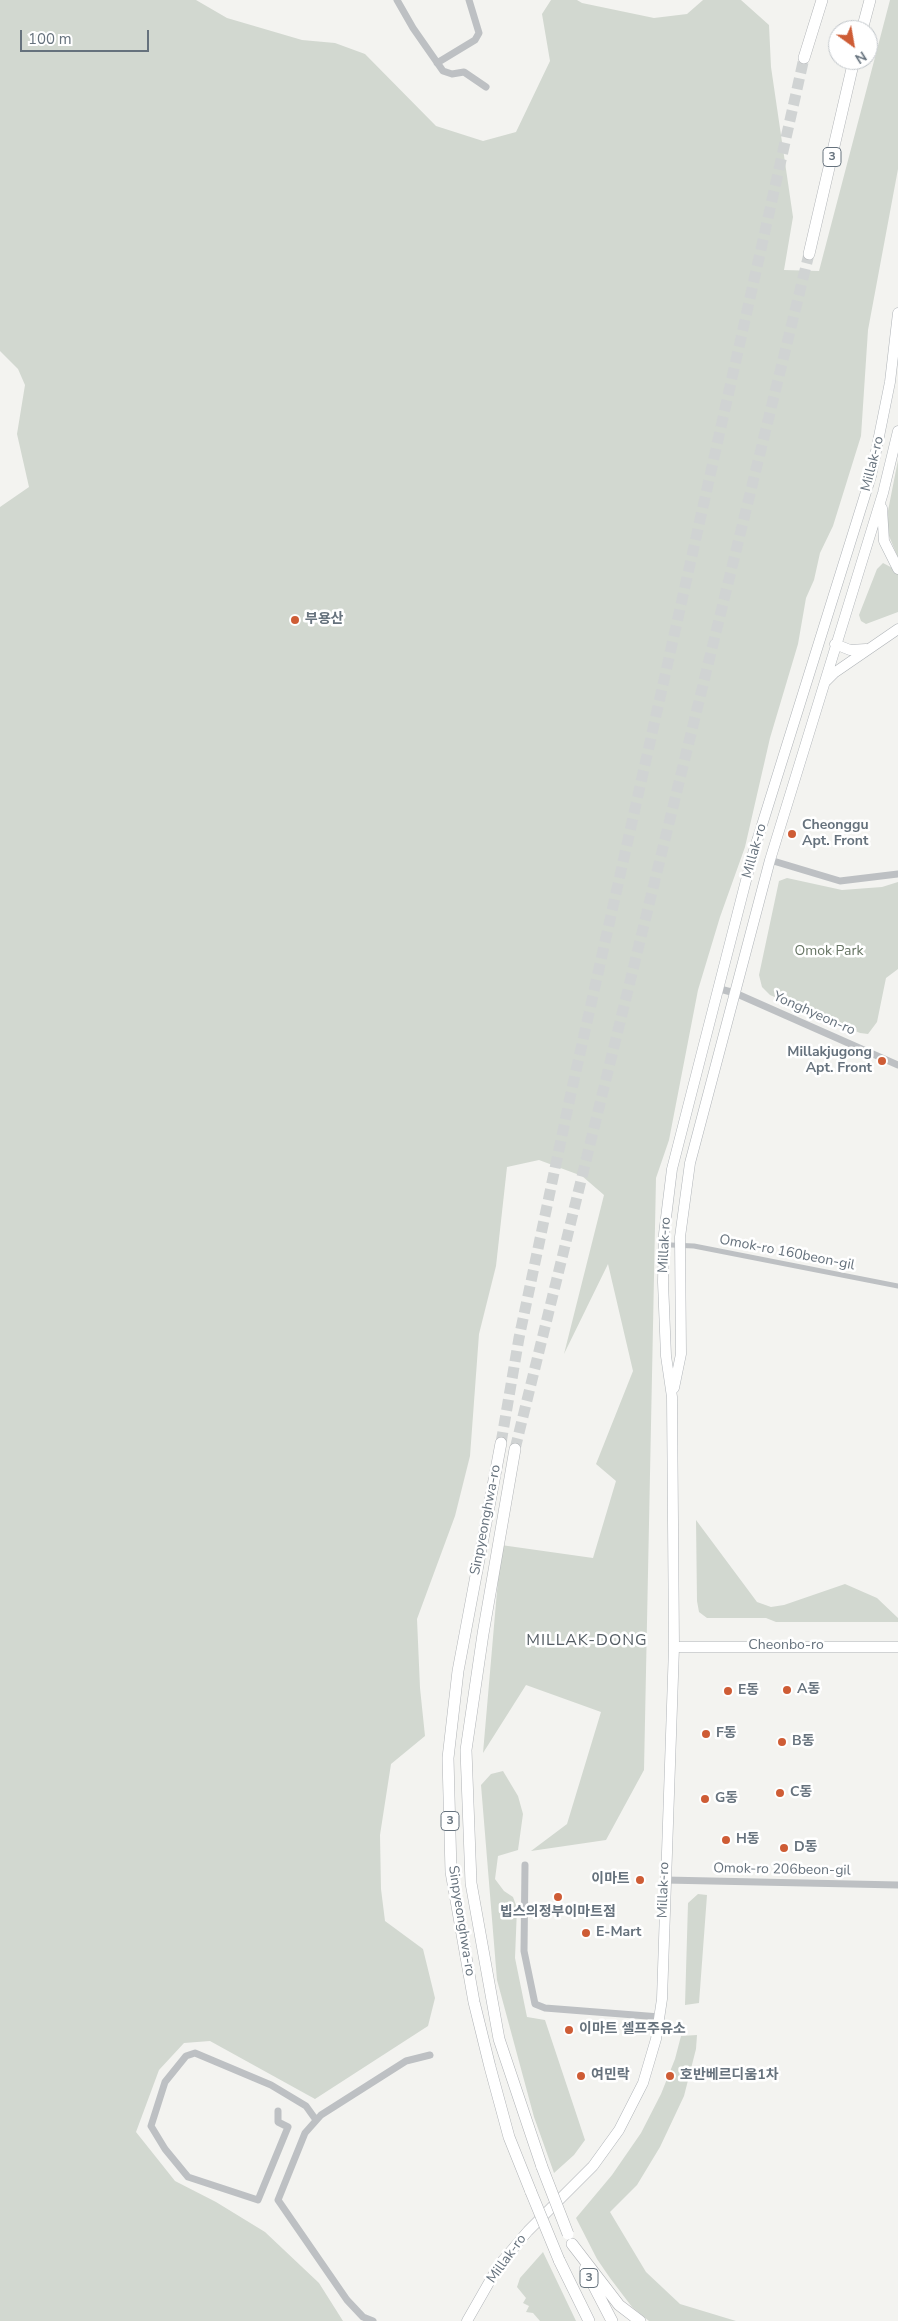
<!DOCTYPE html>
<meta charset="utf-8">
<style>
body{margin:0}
#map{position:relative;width:898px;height:2321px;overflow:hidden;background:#f3f3f0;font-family:"Nunito Sans",sans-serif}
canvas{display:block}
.north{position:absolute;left:828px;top:20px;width:50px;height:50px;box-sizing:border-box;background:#fff;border:1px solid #c2c7cb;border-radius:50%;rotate:148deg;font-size:14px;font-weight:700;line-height:20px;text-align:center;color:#66727d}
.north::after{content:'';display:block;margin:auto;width:18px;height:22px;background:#ce5c35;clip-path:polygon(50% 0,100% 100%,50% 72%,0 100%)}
.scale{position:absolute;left:20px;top:30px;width:129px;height:22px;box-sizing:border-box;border:2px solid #66727d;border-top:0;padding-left:6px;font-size:15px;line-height:18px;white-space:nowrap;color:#66727d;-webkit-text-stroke:4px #fff;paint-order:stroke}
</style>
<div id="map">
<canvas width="898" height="2321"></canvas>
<div class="north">N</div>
<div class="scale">100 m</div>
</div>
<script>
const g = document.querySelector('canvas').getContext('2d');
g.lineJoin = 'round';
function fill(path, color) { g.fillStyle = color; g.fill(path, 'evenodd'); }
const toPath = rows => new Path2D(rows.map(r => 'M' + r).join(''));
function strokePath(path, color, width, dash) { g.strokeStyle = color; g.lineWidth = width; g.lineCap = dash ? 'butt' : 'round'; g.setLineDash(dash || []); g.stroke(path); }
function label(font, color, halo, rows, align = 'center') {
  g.font = font + ' "Nunito Sans","Noto Sans KR",sans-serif'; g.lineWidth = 5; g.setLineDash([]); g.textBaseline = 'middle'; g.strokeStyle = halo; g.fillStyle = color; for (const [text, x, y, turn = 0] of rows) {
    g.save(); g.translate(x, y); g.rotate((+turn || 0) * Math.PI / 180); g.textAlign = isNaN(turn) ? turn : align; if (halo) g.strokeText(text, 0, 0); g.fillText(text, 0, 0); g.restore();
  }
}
fill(toPath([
 [0,0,196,0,227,18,302,40,335,43,365,54,436,126,483,141,516,132,550,61,542,14,551,0,577,0,582,3,654,18,687,14,703,0,741,0,769,25,771,67,793,217,784,270,819,271,890,0,898,0,898,169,868,330,861,436,833,526,820,553,814,580,806,598,798,644,770,738,745,847,720,917,698,990,669,1140,656,1178,644,1770,606,1840,531,1851,567,1824,601,1712,526,1685,483,1753,501,1545,593,1558,616,1481,596,1464,633,1371,608,1264,564,1354,604,1195,582,1176,539,1160,507,1167,496,1266,479,1334,470,1456,455,1516,417,1619,420,1688,425,1736,391,1764,380,1835,381,1889,385,1921,423,1949,435,1998,428,2026,315,2099,210,2041,184,2043,159,2070,136,2132,175,2181,216,2202,265,2232,319,2283,343,2321,0,2321,0,507,29,487,17,434,25,385,18,369,0,351],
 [898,460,898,558,885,526],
 [883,563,898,571,898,612,866,624,861,621,859,615,877,569],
 [787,878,842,890,882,887,898,882,898,969,886,978,877,1022,868,1034,860,1033,770,995,762,987,759,975,779,881],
 [696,1520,757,1602,771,1607,784,1605,845,1584,877,1598,898,1618,898,1622,776,1622,766,1618,707,1618,699,1612,697,1601],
 [503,1771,518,1796,523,1814,518,1850,498,1856,495,1879,504,1891,513,1897,517,1908,515,1958,527,2017,545,2020,585,2140,574,2155,554,2173,534,2117,497,1980,481,1785,491,1774],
 [698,1894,707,1895,699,2003,685,2005,688,1903],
 [697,2035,696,2049,684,2096,660,2147,637,2185,610,2212,646,2272,680,2304,736,2321,649,2321,632,2307,610,2278,597,2259,576,2218,612,2175,641,2133,661,2094,675,2059,681,2036],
 [543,2252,576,2321,540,2321,533,2313,526,2312,529,2306,523,2303,526,2298,517,2287,520,2278]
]), '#d2d8d0');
strokePath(toPath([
 [501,1443,519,1338,571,1093,804,58],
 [515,1449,809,254]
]), '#d0d3d3', 11, [11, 5.5]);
const secondary = toPath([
 [882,508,884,541,898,569],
 [835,644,850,650,866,649],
 [825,682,834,673,898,629],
 [674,1388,681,1354,680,1237,690,1163,770,860,883,493,898,431],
 [674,1647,898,1647],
 [467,2321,499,2265,528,2231,593,2166,619,2130,643,2083,656,2039,662,1999,674,1647,672,1397,666,1356,663,1282,664,1234,672,1169,752,857,871,476,890,382,898,313]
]);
const trunk = toPath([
 [862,30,870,0],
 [804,58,822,0],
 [809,254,854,60],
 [501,1443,458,1671,448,1758,451,1872,474,2002,490,2067,509,2137,531,2192],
 [515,1449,483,1634,466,1750,471,1883,499,2039,542,2167],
 [572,2244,619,2305,640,2321],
 [559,2260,589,2321],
 [585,2269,612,2321]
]);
strokePath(secondary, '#b0b4b8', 11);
strokePath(trunk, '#b0b3b6', 12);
strokePath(toPath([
 [671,1245,694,1246,898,1286]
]), '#bdc0c3', 5);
strokePath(toPath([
 [397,0,413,28,443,71,452,74,464,72,486,87],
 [437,63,475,40,479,33,469,0],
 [770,860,840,881,898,874],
 [720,989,735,993,898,1065],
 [525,1865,524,1951,535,2004,545,2008,660,2017],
 [665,1880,898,1885],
 [278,2111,278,2122,288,2127,258,2200,188,2177,165,2149,151,2126,165,2082,186,2056,195,2053,271,2085,306,2106,316,2120],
 [373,2321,363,2317,347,2300,278,2200,305,2133,321,2115,406,2061,430,2055]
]), '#bdc0c3', 7);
strokePath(secondary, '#fff', 10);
strokePath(trunk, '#fff', 11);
const trunkBridge = toPath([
 [542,2167,568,2234],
 [531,2192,559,2260]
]);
strokePath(trunkBridge, '#b0b3b6', 12, []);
strokePath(trunkBridge, '#fff', 11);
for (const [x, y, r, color] of [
 [295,620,5,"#ce5c35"],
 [792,834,5,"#ce5c35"],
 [882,1061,5,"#ce5c35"],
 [787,1690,5,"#ce5c35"],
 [728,1691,5,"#ce5c35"],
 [706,1734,5,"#ce5c35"],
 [782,1742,5,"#ce5c35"],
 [780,1793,5,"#ce5c35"],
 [705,1799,5,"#ce5c35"],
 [726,1840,5,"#ce5c35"],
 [784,1848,5,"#ce5c35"],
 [640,1880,5,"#ce5c35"],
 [558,1897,5,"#ce5c35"],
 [586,1933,5,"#ce5c35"],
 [569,2030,5,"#ce5c35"],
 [581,2076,5,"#ce5c35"],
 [670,2076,5,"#ce5c35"]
]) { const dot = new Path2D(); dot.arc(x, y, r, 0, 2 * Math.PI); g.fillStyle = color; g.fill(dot); strokePath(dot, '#fff', 2); }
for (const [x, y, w] of [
 [832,157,18],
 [450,1821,18],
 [589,2278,18]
]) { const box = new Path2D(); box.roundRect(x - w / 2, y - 9.5, w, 19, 4); g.fillStyle = '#fff'; g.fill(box); strokePath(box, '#66727d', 1); }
label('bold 12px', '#66727d', null, [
 ["3",832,157],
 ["3",450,1821],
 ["3",589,2278]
]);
label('14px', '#66727d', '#fff', [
 ["Millak-ro",873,464,-76],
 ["Millak-ro",755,851,-74],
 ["Yonghyeon-ro",814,1014,24],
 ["Millak-ro",665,1245,-87],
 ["Omok-ro 160beon-gil",787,1253,11],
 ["Sinpyeonghwa-ro",486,1520,-79],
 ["Cheonbo-ro",786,1646],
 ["Omok-ro 206beon-gil",782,1870,1],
 ["Millak-ro",664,1890,-88],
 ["Sinpyeonghwa-ro",461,1921,81],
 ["Millak-ro",507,2259,-54]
]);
label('bold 14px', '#66727d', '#fff', [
 ["부용산",305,620],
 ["Cheonggu",802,826],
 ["Apt. Front",802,842],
 ["Millakjugong",872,1053,"right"],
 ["Apt. Front",872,1069,"right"],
 ["A동",797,1690],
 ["E동",738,1691],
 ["F동",716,1734],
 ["B동",792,1742],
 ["C동",790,1793],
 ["G동",715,1799],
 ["H동",736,1840],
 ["D동",794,1848],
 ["이마트",630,1880,"right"],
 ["빕스의정부이마트점",558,1913,"center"],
 ["E-Mart",596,1933],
 ["이마트 셀프주유소",579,2030],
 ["여민락",591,2076],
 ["호반베르디움1차",680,2076]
], 'left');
label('14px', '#677564', '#fff', [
 ["Omok Park",829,952]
]);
g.letterSpacing = '1px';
label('16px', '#535c63', '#fff', [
 ["MILLAK-DONG",587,1641]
]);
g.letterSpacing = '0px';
</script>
